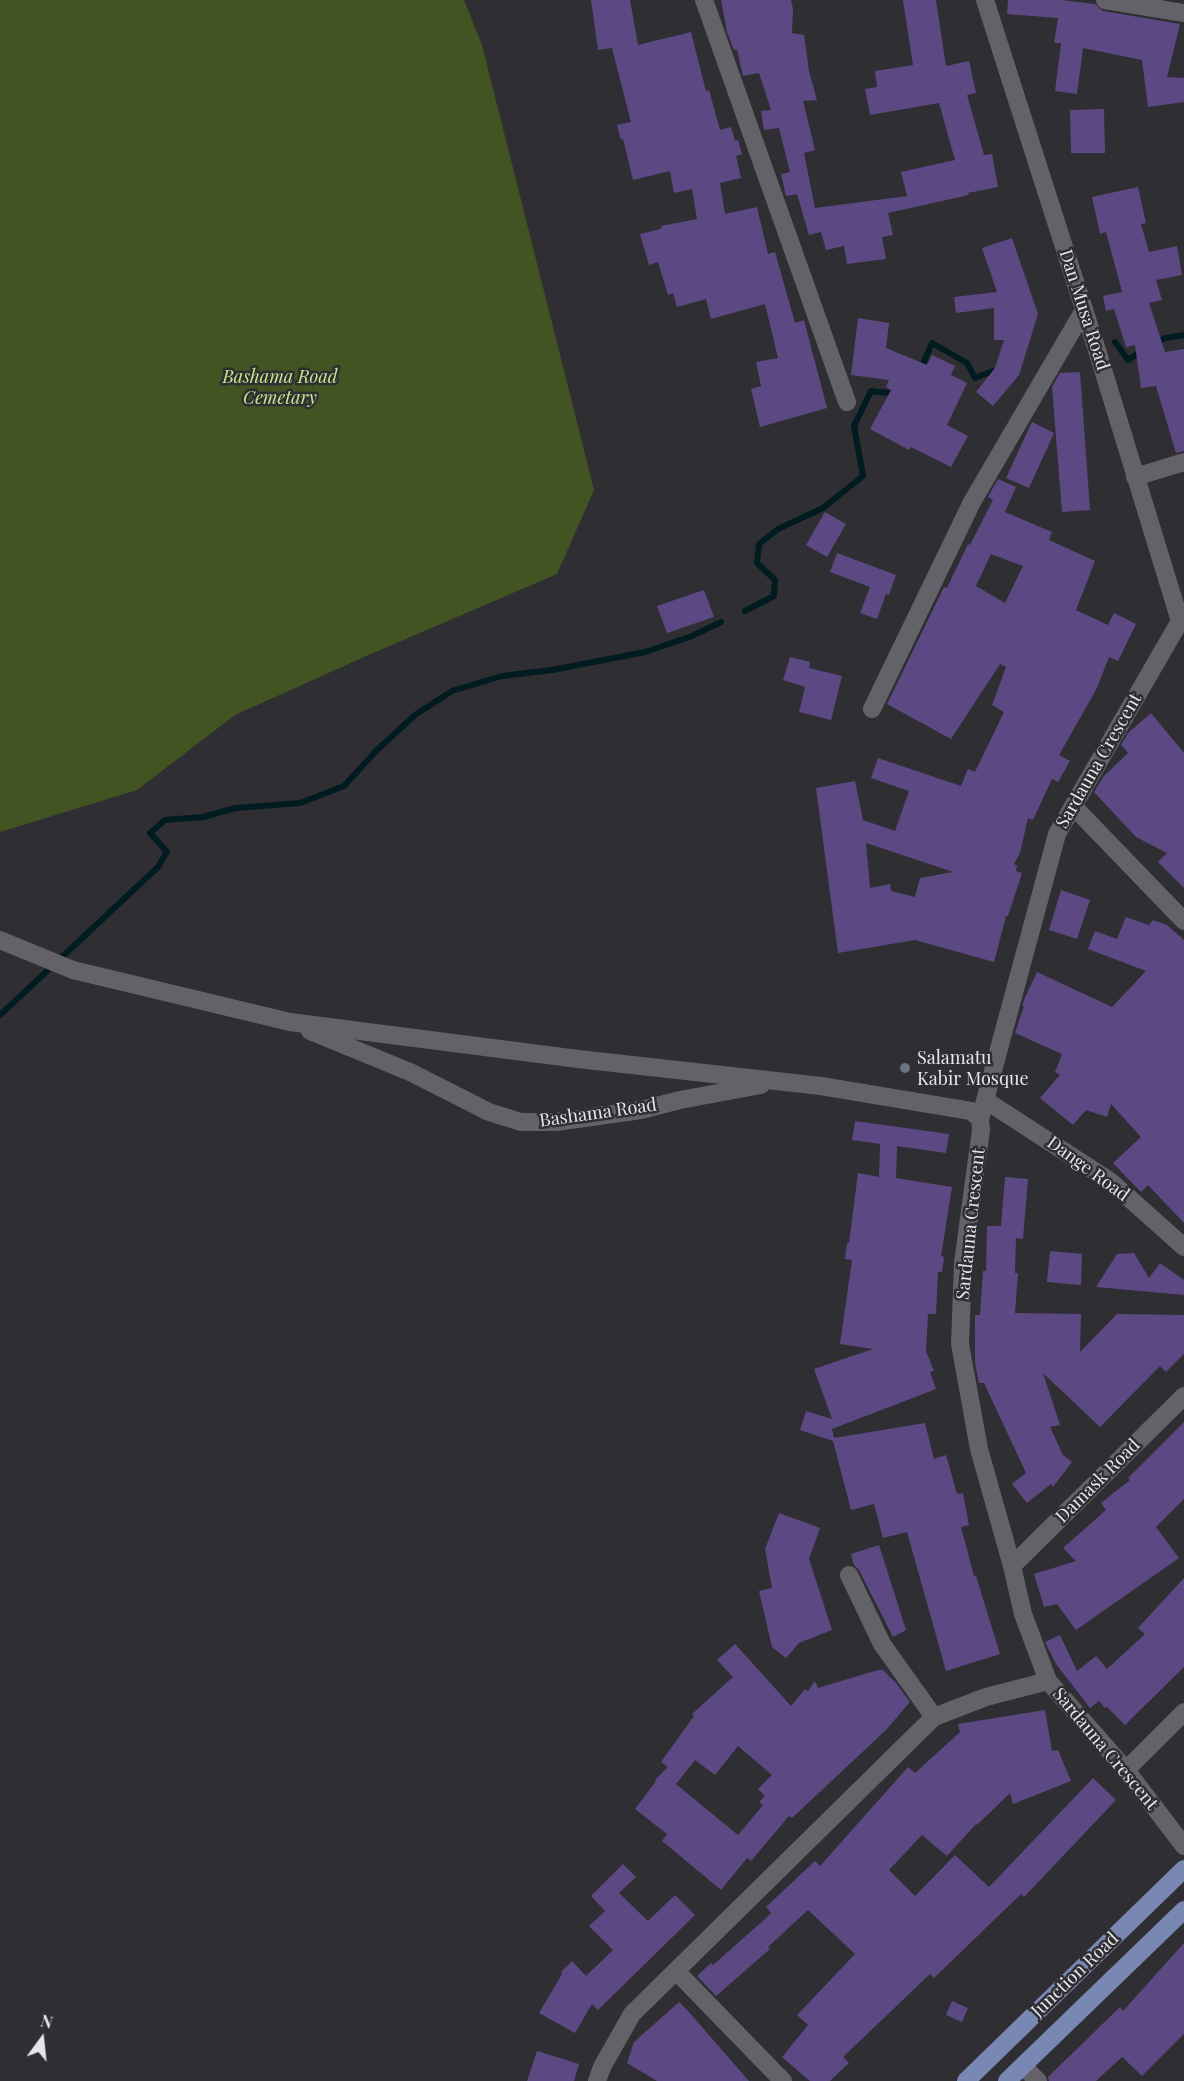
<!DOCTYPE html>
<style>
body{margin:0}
#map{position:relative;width:1184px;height:2081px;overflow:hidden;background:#2f2e33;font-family:"Playfair Display",serif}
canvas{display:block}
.north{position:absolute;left:12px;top:2009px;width:60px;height:60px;-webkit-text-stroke:4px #2f2e33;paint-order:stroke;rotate:15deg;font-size:16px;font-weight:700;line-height:24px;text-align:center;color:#e6e5e9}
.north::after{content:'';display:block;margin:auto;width:21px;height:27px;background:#e6e5e9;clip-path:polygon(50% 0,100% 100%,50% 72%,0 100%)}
</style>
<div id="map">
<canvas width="1184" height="2081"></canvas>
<div class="north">N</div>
</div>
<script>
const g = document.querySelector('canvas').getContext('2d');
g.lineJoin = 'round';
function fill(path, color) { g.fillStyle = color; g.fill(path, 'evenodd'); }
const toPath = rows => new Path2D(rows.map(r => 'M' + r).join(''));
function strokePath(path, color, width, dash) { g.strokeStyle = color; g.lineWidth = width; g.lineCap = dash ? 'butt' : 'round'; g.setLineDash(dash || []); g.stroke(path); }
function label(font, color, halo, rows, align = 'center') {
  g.font = font + ' "Playfair Display",serif'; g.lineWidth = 5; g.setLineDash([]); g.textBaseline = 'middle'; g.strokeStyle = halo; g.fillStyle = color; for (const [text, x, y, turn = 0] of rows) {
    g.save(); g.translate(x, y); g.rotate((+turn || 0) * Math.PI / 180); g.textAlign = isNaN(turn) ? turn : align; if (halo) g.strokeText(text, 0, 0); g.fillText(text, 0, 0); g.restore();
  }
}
fill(toPath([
 [0,0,464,0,482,45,594,490,557,574,364,657,235,715,137,790,0,832]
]), '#435423');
strokePath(toPath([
 [1115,342,1128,360,1142,351],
 [1156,343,1165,338,1184,335],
 [920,371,932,343,967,363,975,378,993,371],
 [745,611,774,596,775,580,757,563,759,544,778,529,823,508,863,476,854,426,871,391,897,394],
 [0,1015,158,867,167,852,150,833,165,820,203,817,236,808,300,803,344,786,377,750,415,715,452,691,502,676,552,670,645,652,692,636,721,622]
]), '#001c20', 6);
fill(toPath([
 [591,0,630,0,638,45,691,32,706,91,709,90,720,130,731,127,735,141,738,140,742,154,736,156,741,178,720,183,725,214,757,207,768,254,775,252,795,323,804,320,827,408,760,427,751,389,761,386,756,362,778,358,765,304,711,319,706,299,677,307,673,293,668,295,658,262,649,265,640,234,661,229,661,226,697,219,692,189,674,193,670,171,633,180,623,139,621,140,617,125,631,122,612,48,598,50],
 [721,0,791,0,793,9,792,33,804,35,809,71,817,100,803,101,815,150,804,153,815,208,907,196,901,172,955,160,939,103,870,115,865,89,877,87,875,71,913,65,903,0,936,0,946,66,969,61,976,93,967,95,984,155,992,154,998,187,968,193,969,195,888,213,893,235,882,237,886,259,847,264,844,246,826,250,821,232,809,235,797,194,786,196,781,174,790,172,779,128,764,130,761,111,771,110,759,73,743,76,737,50,734,50,727,32],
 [1008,0,1061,0,1095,4,1103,11,1180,24,1167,77,1184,78,1184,102,1148,107,1142,60,1083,48,1077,94,1055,91,1061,43,1054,43,1058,18,1007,14],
 [1104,109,1105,153,1071,153,1070,110],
 [1138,187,1146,223,1141,224,1149,252,1177,246,1182,275,1156,280,1162,300,1149,303,1165,352,1184,349,1184,451,1176,453,1156,386,1141,388,1135,345,1126,347,1114,309,1106,311,1103,296,1122,292,1106,232,1100,234,1092,197],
 [1012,238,1038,314,1019,375,993,406,976,392,995,368,1004,340,994,340,994,308,956,313,954,297,997,292,982,248],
 [858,318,889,323,886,348,927,365,932,355,955,366,951,375,967,383,947,425,968,436,951,467,911,447,909,450,870,429,891,390,886,387,889,380,851,375],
 [1080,372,1090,510,1062,512,1052,387,1060,373],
 [1032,422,1054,433,1029,488,1006,478],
 [998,479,1016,487,1005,512,1052,532,1049,540,1095,561,1076,610,1108,625,1114,613,1136,624,1118,661,1109,657,1096,690,1059,755,1070,761,1058,782,1052,779,1033,820,1028,818,1020,853,1014,864,1017,866,1016,871,1022,873,1008,916,1006,916,994,962,915,940,838,953,816,788,855,781,863,820,895,831,909,791,871,778,878,758,961,786,968,769,975,772,1004,712,992,705,1006,667,1000,664,951,739,887,704,944,587,947,588,968,544,970,545,993,500,988,497],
 [991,554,1023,566,1005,603,976,586],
 [866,843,953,872,920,878,915,897,891,891,890,884,870,888],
 [825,512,846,524,827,557,806,545],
 [837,553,896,575,889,595,886,594,877,619,860,613,870,587,830,572],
 [704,590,714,617,667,633,657,606],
 [790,657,810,662,809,668,842,676,831,720,799,712,805,687,783,680],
 [1151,713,1184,753,1184,888,1158,862,1167,853,1136,837,1094,792,1104,776,1128,753,1121,745,1128,733],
 [1061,890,1090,900,1077,939,1049,930],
 [1126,917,1149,925,1153,920,1167,925,1184,940,1184,1223,1148,1185,1141,1192,1113,1163,1141,1137,1111,1104,1107,1117,1086,1110,1073,1125,1040,1098,1060,1075,1055,1072,1062,1054,1015,1033,1024,1006,1022,1006,1024,1000,1037,972,1112,1007,1146,971,1088,949,1095,931,1117,939],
 [855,1121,949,1134,946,1153,897,1146,896,1178,952,1187,941,1256,944,1257,942,1272,938,1272,936,1314,928,1314,926,1351,934,1371,930,1372,936,1389,832,1429,834,1438,925,1423,934,1459,946,1455,957,1494,963,1493,969,1525,961,1527,974,1576,976,1576,1000,1654,946,1671,907,1532,883,1538,874,1504,851,1510,833,1441,800,1430,806,1411,832,1419,814,1369,873,1349,840,1344,852,1260,845,1259,847,1243,849,1243,858,1173,879,1177,880,1144,852,1140],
 [1005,1177,1028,1179,1023,1239,1016,1238,1015,1273,1018,1273,1015,1313,1081,1314,1080,1352,1117,1314,1184,1315,1184,1354,1166,1372,1160,1366,1100,1427,1043,1373,1060,1425,1050,1427,1063,1455,1072,1462,1053,1487,1051,1484,1027,1503,1012,1484,1026,1473,984,1383,979,1383,975,1363,975,1315,980,1315,983,1271,986,1271,987,1226,1001,1226],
 [1050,1251,1082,1254,1081,1285,1047,1282],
 [1134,1253,1149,1278,1160,1263,1184,1280,1184,1295,1096,1287,1117,1254],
 [1184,1422,1184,1499,1156,1527,1179,1558,1076,1630,1057,1604,1044,1607,1034,1574,1076,1561,1063,1548,1106,1510,1101,1503,1130,1480,1128,1478],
 [779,1513,820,1528,809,1559,832,1630,799,1643,786,1658,772,1647,759,1591,772,1588,765,1549],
 [879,1545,906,1630,893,1637,859,1570,854,1565,851,1554],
 [1184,1578,1184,1667,1125,1725,1107,1707,1105,1708,1099,1701,1090,1708,1056,1664,1045,1642,1060,1635,1077,1671,1096,1656,1107,1669,1145,1634,1138,1628],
 [735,1644,791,1706,805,1689,808,1691,815,1681,818,1688,878,1670,883,1670,896,1683,910,1702,886,1730,792,1818,789,1816,751,1861,747,1858,721,1890,662,1841,667,1834,635,1809,656,1781,655,1780,668,1767,661,1762,694,1716,692,1714,733,1677,717,1660],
 [738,1746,772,1775,758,1789,765,1796,759,1802,763,1805,738,1835,676,1784,695,1760,715,1775],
 [1045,1710,1052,1751,1058,1750,1071,1781,1013,1804,1010,1793,977,1825,976,1824,947,1856,922,1835,889,1870,915,1896,955,1855,989,1887,1093,1778,1116,1800,1024,1897,1021,1894,934,1978,930,1974,843,2057,849,2063,830,2081,810,2081,782,2057,808,2025,797,2015,855,1954,808,1910,768,1947,770,1949,716,1996,697,1976,711,1963,713,1965,765,1919,771,1913,766,1907,815,1861,820,1866,908,1767,915,1773,960,1732,958,1724],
 [623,1864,636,1877,619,1893,648,1921,675,1895,695,1915,598,2010,592,2004,575,2033,539,2013,562,1974,561,1972,572,1961,586,1976,613,1950,589,1926,605,1911,591,1896],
 [1184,1943,1184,2034,1142,2076,1122,2057,1096,2081,1049,2081,1048,2077,1120,2007,1123,2011],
 [952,2001,968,2008,962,2022,946,2015],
 [679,2002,688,2011,749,2081,657,2081,627,2063,634,2042],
 [537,2051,579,2064,574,2081,527,2081]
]), '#5c4983');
strokePath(toPath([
 [704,0,847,402],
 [985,0,1097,350,1180,621],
 [1105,0,1184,13],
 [1135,477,1184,462],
 [872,709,972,502,1084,310],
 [1074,807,1184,921],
 [985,1100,1110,1181,1184,1247],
 [980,1119,1057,834,1180,621],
 [1012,1566,1184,1396],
 [849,1575,882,1644,934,1717],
 [1126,1770,1184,1712],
 [677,1972,783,2081],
 [1023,2066,1038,2081],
 [597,2081,602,2067,632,2014,934,1717,986,1697,1048,1681]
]), '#646269', 18);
strokePath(toPath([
 [0,940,73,970,290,1022,578,1059,821,1086,971,1111,980,1119,981,1130,963,1263,960,1344,979,1449,1012,1566,1023,1614,1048,1681,1126,1770,1184,1846],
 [310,1031,410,1072,489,1112,521,1122,556,1122,641,1110,680,1100,761,1085]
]), '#646269', 18);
strokePath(toPath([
 [966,2081,1184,1869],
 [1007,2081,1184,1910]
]), '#7888b3', 18);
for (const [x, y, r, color] of [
 [905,1068,6,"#6b7280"]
]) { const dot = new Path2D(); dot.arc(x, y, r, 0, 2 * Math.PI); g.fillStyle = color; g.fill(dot); strokePath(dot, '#2f2e33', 2); }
label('18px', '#e6e5e9', '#2f2e33', [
 ["Dan Musa Road",1084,310,72],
 ["Sardauna Crescent",1099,761,-60],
 ["Bashama Road",598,1113,-8],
 ["Dange Road",1088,1169,36],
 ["Sardauna Crescent",971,1224,-84],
 ["Damask Road",1098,1481,-45],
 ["Sardauna Crescent",1105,1749,50],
 ["Junction Road",1075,1975,-44]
]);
label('italic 18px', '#c5e88c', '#2f2e33', [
 ["Bashama Road",280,377],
 ["Cemetary",280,398]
]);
label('18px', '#e6e5e9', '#2f2e33', [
 ["Salamatu",917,1058],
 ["Kabir Mosque",917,1079]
], 'left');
</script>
